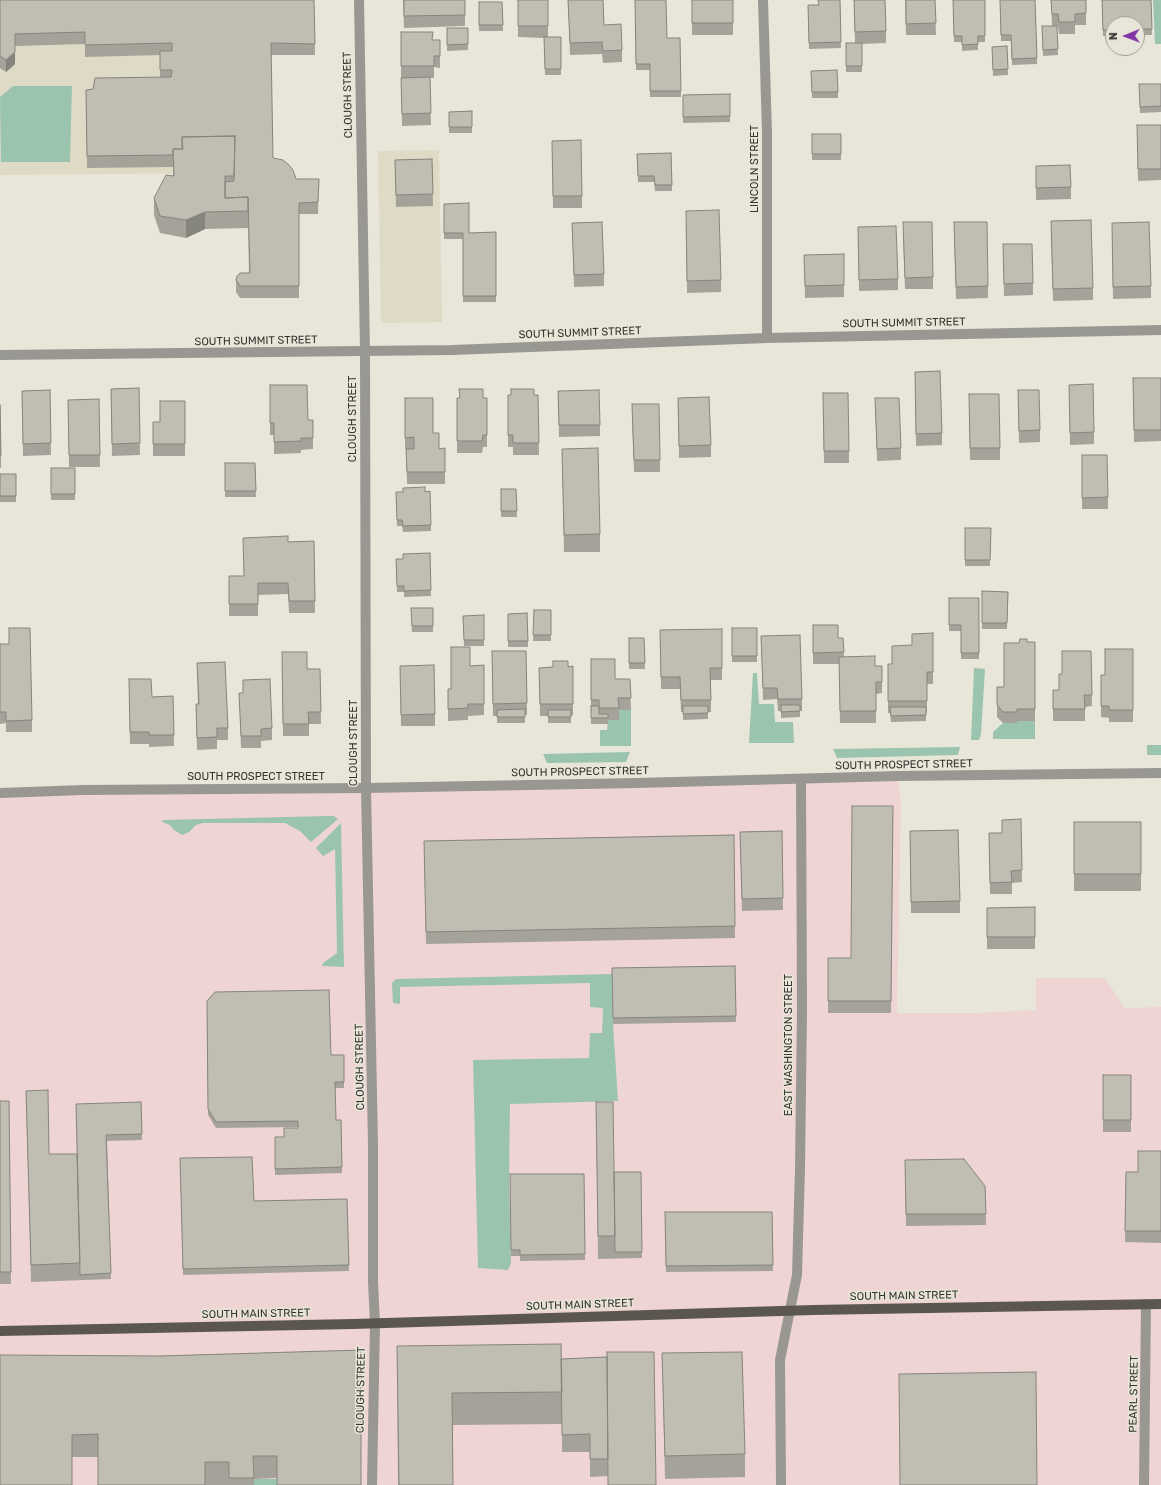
<!DOCTYPE html>
<style>
body{margin:0}
#map{position:relative;width:1161px;height:1485px;overflow:hidden;background:#e8e6d9;font-family:Rubik,sans-serif}
canvas{display:block}
.north{position:absolute;left:1105px;top:16px;width:40px;height:40px;box-sizing:border-box;background:#e8e6d9;border:1px solid #a19f95;border-radius:50%;rotate:269deg;font-size:11px;font-weight:700;line-height:16px;text-align:center;color:#363530}
.north::after{content:'';display:block;margin:auto;width:14px;height:18px;background:#8235a6;clip-path:polygon(50% 0,100% 100%,50% 72%,0 100%)}
</style>
<div id="map">
<canvas width="1161" height="1485"></canvas>
<div class="north">N</div>
</div>
<script>
const g = document.querySelector('canvas').getContext('2d');
g.lineJoin = 'round';
function fill(path, color) { g.fillStyle = color; g.fill(path, 'evenodd'); }
const toPath = rows => new Path2D(rows.map(r => 'M' + r).join(''));
function strokePath(path, color, width, dash) { g.strokeStyle = color; g.lineWidth = width; g.lineCap = dash ? 'butt' : 'round'; g.setLineDash(dash || []); g.stroke(path); }
function label(font, color, halo, rows, align = 'center') {
  g.font = font + ' Rubik,sans-serif'; g.lineWidth = 3; g.setLineDash([]); g.textBaseline = 'middle'; g.strokeStyle = halo; g.fillStyle = color; for (const [text, x, y, turn = 0] of rows) {
    g.save(); g.translate(x, y); g.rotate((+turn || 0) * Math.PI / 180); g.textAlign = isNaN(turn) ? turn : align; if (halo) g.strokeText(text, 0, 0); g.fillText(text, 0, 0); g.restore();
  }
}
fill(toPath([
 [898,776,901,803,897,1013,978,1013,1036,1010,1036,978,1105,978,1125,1008,1161,1007,1161,1485,0,1485,0,793]
]), '#efd4d4');
fill(toPath([
 [0,0,225,0,224,173,0,175],
 [439,150,442,322,381,323,378,151]
]), '#dedac6');
fill(toPath([
 [1153,0,1161,0,1161,44,1155,44],
 [13,86,72,86,70,162,1,162,0,97],
 [974,668,985,669,981,734,979,740,971,740],
 [753,673,757,673,759,704,774,704,775,722,793,722,794,743,749,743],
 [618,710,631,710,631,746,600,746,600,730,607,730,608,720],
 [1017,721,1035,721,1035,739,993,739,993,732,1003,723,1016,723],
 [1147,745,1161,745,1161,755,1147,755],
 [960,747,958,755,837,758,833,749],
 [630,752,626,762,547,763,543,754],
 [328,816,334,816,338,819,311,842,300,831,285,823,203,823,196,825,189,832,182,835,174,830,170,825,162,822,163,820],
 [341,823,344,967,322,966,323,963,337,953,335,849,323,856,316,848],
 [612,974,613,1024,618,1101,510,1104,509,1180,511,1263,508,1270,478,1268,473,1060,589,1058,590,1033,602,1033,603,1008,590,1007,590,983,400,987,400,1004,393,1003,392,983,396,979],
 [253,1479,277,1479,277,1485,253,1485]
]), '#9bc4af');
strokePath(toPath([
 [763,0,767,133,767,338],
 [0,355,452,350,767,338,1161,330],
 [0,793,83,790,366,788,637,783,898,776,1161,773],
 [781,1485,780,1360,797,1275,800,1169,802,1010,801,779]
]), '#999792', 10);
strokePath(toPath([
 [359,0,365,351,366,788,373,1145,373,1282,375,1323,372,1485],
 [1144,1485,1146,1304]
]), '#999792', 10);
strokePath(toPath([
 [0,1331,353,1324,813,1310,1161,1304]
]), '#5b574f', 10);
fill(toPath([
 [0,0,314,0,315,55,271,55,273,158,296,179,319,179,318,214,299,214,299,298,240,298,236,292,236,280,249,273,248,223,248,228,205,229,186,238,160,233,154,215,154,198,173,176,173,167,87,168,86,102,160,77,160,55,85,57,85,44,15,46,15,64,6,72,0,68],
 [403,0,465,0,465,26,404,28],
 [518,0,548,0,548,37,561,37,561,75,545,75,544,38,518,37],
 [568,0,603,0,604,25,622,50,622,62,603,63,602,54,570,55],
 [635,0,667,38,680,38,681,97,650,97,650,70,636,70],
 [692,0,733,0,733,35,692,35],
 [840,0,841,48,809,49,808,5,818,5],
 [854,0,886,31,886,43,862,44,862,72,846,72,846,43,855,43],
 [905,0,935,0,936,35,906,35],
 [953,0,985,0,985,42,978,42,978,50,962,51,962,42,954,42],
 [1000,0,1035,0,1037,64,1012,65,1011,41,1001,41],
 [1051,0,1086,0,1086,25,1075,25,1075,34,1059,34,1058,26,1052,26],
 [1102,0,1151,0,1152,35,1137,35,1137,24,1113,24,1113,36,1103,36],
 [479,2,502,2,503,31,479,31],
 [1042,26,1057,26,1058,55,1043,56],
 [447,28,468,28,468,50,447,51],
 [401,32,433,40,440,40,440,68,434,67,434,78,430,78,431,125,402,126,401,78],
 [1007,46,1008,75,993,76,992,47],
 [811,71,838,92,838,98,812,98],
 [1139,84,1161,84,1161,112,1140,113],
 [730,94,730,122,683,123,683,95],
 [472,111,472,133,449,133,449,112],
 [1137,125,1161,125,1161,180,1138,181],
 [812,134,841,134,841,160,812,160],
 [552,153,582,196,582,208,553,208],
 [671,153,672,191,655,191,654,182,638,182,637,154],
 [432,159,433,206,396,207,395,160],
 [1036,166,1071,187,1071,199,1036,200],
 [444,204,469,233,496,232,496,302,463,302,463,239,444,239],
 [572,223,604,274,604,286,574,287],
 [686,223,721,280,721,292,687,293],
 [858,227,898,279,898,290,859,291],
 [1051,233,1093,288,1093,300,1053,301],
 [903,234,933,277,933,289,905,289],
 [954,234,988,286,988,298,956,299],
 [1112,235,1151,286,1151,298,1113,299],
 [1003,244,1033,283,1033,295,1004,296],
 [804,255,844,285,844,297,805,298],
 [1133,378,1161,378,1161,441,1134,442],
 [915,384,942,433,942,445,916,446],
 [270,385,308,420,313,420,313,449,301,450,301,453,274,454,274,435,270,435],
 [1069,385,1094,432,1094,444,1070,445],
 [139,388,140,455,112,456,111,389],
 [50,390,51,455,23,456,22,391],
 [1018,390,1040,430,1040,442,1019,443],
 [558,391,600,425,600,436,559,437],
 [508,395,538,395,539,455,513,455,513,447,508,447],
 [405,398,433,433,439,449,445,448,445,484,407,484,406,449,405,449],
 [457,398,487,398,487,447,483,447,482,453,457,453],
 [678,398,711,445,711,457,679,458],
 [875,398,901,448,901,460,877,461],
 [99,399,100,467,69,467,68,400],
 [185,401,185,456,153,456,153,422,160,422],
 [0,405,1,456,1,468,0,468],
 [823,405,849,451,849,463,824,463],
 [969,406,1000,448,1000,460,970,460],
 [632,416,660,460,660,472,634,472],
 [562,449,600,534,600,552,564,552],
 [1082,455,1108,497,1108,509,1082,509],
 [225,463,255,463,256,497,225,497],
 [51,468,75,468,75,500,51,500],
 [0,474,16,474,16,502,0,502],
 [501,489,516,489,517,517,501,517],
 [396,492,425,492,431,525,431,531,403,532,402,526,397,526],
 [965,528,991,528,990,566,965,566],
 [314,541,315,613,289,613,288,594,258,595,258,616,229,616,229,576,243,576,288,542],
 [430,553,431,596,404,597,404,592,397,592,396,559,403,559],
 [982,591,1008,592,1007,629,982,629],
 [949,598,979,598,979,659,961,659,961,631,949,631],
 [411,608,433,608,433,632,412,632],
 [534,610,551,610,551,641,533,641],
 [527,613,528,647,508,647,508,614],
 [484,615,484,646,464,646,463,616],
 [813,625,838,638,843,638,844,657,875,666,882,666,882,693,876,694,876,723,840,723,839,664,813,664],
 [732,628,757,628,757,662,732,662],
 [722,629,722,680,711,680,711,712,708,712,708,719,683,720,683,712,681,712,680,689,661,689,660,630],
 [933,633,933,684,927,684,927,712,926,713,926,721,891,722,890,713,888,713,888,664,892,664,912,645],
 [761,636,802,699,802,711,800,711,800,717,781,718,781,711,778,711,777,699,763,700],
 [629,638,644,638,645,669,629,669],
 [1027,642,1035,642,1035,721,1017,721,1017,723,1003,723,997,717,997,687,1004,687,1019,643],
 [0,644,32,720,32,732,6,732,6,723,0,724],
 [1133,649,1133,722,1109,722,1109,718,1101,717,1101,675,1105,675],
 [492,651,526,651,527,715,525,715,525,723,497,723,497,716,493,716],
 [1091,651,1092,706,1085,707,1085,721,1053,721,1053,690,1059,690,1062,674],
 [282,652,307,669,320,669,321,724,309,724,309,736,283,736],
 [591,659,615,679,630,679,631,710,619,710,619,720,608,720,608,724,591,724],
 [197,663,228,728,228,740,217,740,217,749,197,750,196,704,198,704],
 [484,665,484,715,468,716,468,720,448,721,448,689,451,689,470,666],
 [400,666,435,714,435,726,401,726],
 [573,666,573,715,571,716,571,723,548,723,548,716,540,716,539,668],
 [129,679,152,697,173,696,174,746,149,747,149,744,130,744],
 [239,693,272,728,272,740,261,741,261,748,241,748],
 [893,806,891,1013,828,1013,828,958,851,958],
 [1021,819,1022,882,1012,883,1012,894,990,894,989,833,1002,833],
 [1074,822,1141,822,1141,891,1074,891],
 [782,831,783,910,742,911,740,832],
 [910,831,960,901,960,913,911,913],
 [734,835,735,938,426,944,424,841],
 [1035,907,1035,949,987,949,987,908],
 [735,966,736,1022,613,1024,612,968],
 [207,1001,331,1055,344,1055,344,1088,335,1088,336,1120,341,1120,342,1173,275,1175,275,1137,284,1137,298,1128,298,1127,216,1128,208,1115],
 [1103,1075,1131,1075,1131,1132,1103,1132],
 [26,1091,49,1154,77,1154,141,1102,142,1140,107,1141,111,1279,31,1282],
 [0,1101,9,1101,11,1284,0,1284],
 [596,1102,614,1172,641,1172,642,1258,598,1259],
 [1161,1151,1161,1243,1125,1242,1126,1172,1138,1172],
 [180,1158,254,1201,347,1199,349,1271,183,1275],
 [905,1160,985,1186,986,1225,906,1226],
 [510,1174,584,1174,585,1260,520,1261,520,1256,511,1256],
 [665,1212,772,1212,773,1271,666,1272],
 [397,1346,561,1359,607,1357,608,1476,590,1477,590,1452,562,1452,562,1410,562,1424,453,1425,453,1485,398,1485],
 [361,1350,277,1478,254,1479,254,1485,98,1485,98,1457,72,1457,0,1485,160,1356],
 [662,1353,745,1454,745,1477,665,1479]
]), '#a5a399');
fill(toPath([
 [15,34,15,64,6,72,6,60],
 [205,212,205,229,186,238,186,220]
]), '#86857d');
const building = toPath([
 [0,0,314,0,315,44,271,43,273,158,283,160,289,165,293,170,296,179,319,179,318,202,299,203,299,286,240,286,236,280,237,276,240,273,250,273,248,197,225,198,225,182,234,181,235,136,182,137,182,149,173,149,173,155,87,156,86,90,93,89,95,78,171,77,172,70,160,70,160,51,172,51,172,43,85,45,85,32,15,34,15,52,6,60,0,56,0,0],
 [404,0,465,0,465,15,404,16,404,0],
 [518,0,548,0,548,26,518,26,518,0],
 [568,0,603,0,604,25,621,24,622,50,603,51,602,42,570,43,568,0],
 [635,0,666,0,667,38,680,38,681,91,650,91,650,64,636,64,635,0],
 [692,0,733,0,733,23,692,23,692,0],
 [818,0,840,0,841,42,809,43,808,5,819,5,818,0],
 [854,0,885,0,886,31,855,32,854,0],
 [906,0,935,0,936,23,906,24,906,0],
 [953,0,985,0,985,36,978,36,978,44,962,45,962,36,954,36,953,0],
 [1000,0,1035,0,1037,58,1012,59,1011,35,1001,35,1000,0],
 [1051,0,1086,0,1086,13,1075,14,1075,22,1059,22,1058,14,1052,14,1051,0],
 [1102,0,1151,0,1152,29,1137,29,1137,24,1113,24,1113,30,1103,30,1102,0],
 [479,2,502,2,503,25,479,25,479,2],
 [1042,26,1057,26,1058,49,1043,50,1042,26],
 [447,28,468,28,468,44,447,45,447,28],
 [401,32,433,32,432,40,440,40,440,56,434,56,434,66,401,66,401,32],
 [544,37,561,37,561,69,545,69,544,37],
 [846,43,862,43,862,66,846,66,846,43],
 [1007,46,1008,69,993,70,992,47,1007,46],
 [837,70,838,92,812,92,811,71,837,70],
 [430,77,431,113,402,114,401,78,430,77],
 [1139,84,1161,84,1161,106,1140,107,1139,84],
 [730,94,730,116,683,117,683,95,730,94],
 [472,111,472,127,449,127,449,112,472,111],
 [1137,125,1161,125,1161,169,1138,169,1137,125],
 [812,134,841,134,841,154,812,154,812,134],
 [235,136,234,176,225,176,225,198,248,197,248,211,205,212,186,220,160,216,154,198,166,175,174,176,173,149,183,149,182,137,235,136],
 [581,140,582,196,553,196,552,141,581,140],
 [671,153,672,185,655,185,654,176,638,176,637,154,671,153],
 [432,159,433,194,396,195,395,160,432,159],
 [1070,165,1071,187,1036,188,1036,166,1070,165],
 [469,203,469,233,496,232,496,296,463,296,463,233,444,233,444,204,469,203],
 [719,210,721,280,687,281,686,211,719,210],
 [1091,220,1093,288,1053,289,1051,221,1091,220],
 [602,222,604,274,574,275,572,223,602,222],
 [903,222,932,222,933,277,905,278,903,222],
 [954,222,987,222,988,286,956,287,954,222],
 [1149,222,1151,286,1113,287,1112,223,1149,222],
 [896,226,898,279,859,280,858,227,896,226],
 [1003,244,1032,244,1033,283,1004,284,1003,244],
 [844,254,844,285,805,286,804,255,844,254],
 [940,371,942,433,916,434,915,372,940,371],
 [1133,378,1161,378,1161,430,1134,430,1133,378],
 [1093,384,1094,432,1070,433,1069,385,1093,384],
 [270,385,307,385,308,420,313,420,313,438,301,438,301,441,274,442,274,423,270,423,270,385],
 [139,388,140,443,112,444,111,389,139,388],
 [459,389,483,389,483,398,487,398,487,435,483,435,482,441,457,441,457,398,460,398,459,389],
 [511,389,534,389,534,395,538,395,539,443,513,443,513,435,508,435,508,395,511,395,511,389],
 [50,390,51,443,23,444,22,391,50,390],
 [599,390,600,425,559,425,558,391,599,390],
 [1018,390,1039,390,1040,430,1019,431,1018,390],
 [823,393,848,393,849,451,824,451,823,393],
 [969,394,999,394,1000,448,970,448,969,394],
 [709,397,711,445,679,446,678,398,709,397],
 [405,398,433,398,433,433,439,433,439,449,445,448,445,472,407,472,406,449,414,449,414,437,405,438,405,398],
 [875,398,899,398,901,448,877,449,875,398],
 [99,399,100,455,69,455,68,400,99,399],
 [160,401,185,401,185,444,153,444,153,422,160,422,160,401],
 [632,404,659,404,660,460,634,460,632,404],
 [0,405,1,456,0,456,0,405],
 [598,448,600,534,564,535,562,449,598,448],
 [1082,455,1107,455,1108,497,1082,498,1082,455],
 [225,463,255,463,256,491,225,491,225,463],
 [51,468,75,468,75,494,51,494,51,468],
 [0,474,16,474,16,496,0,496,0,474],
 [425,487,425,492,430,491,431,525,403,526,402,520,397,520,396,492,403,492,403,488,425,487],
 [501,489,516,489,517,511,501,511,501,489],
 [965,528,991,528,990,560,965,560,965,528],
 [288,536,288,542,314,541,315,601,289,601,288,583,258,583,258,604,229,604,229,576,244,576,243,538,288,536],
 [430,553,431,590,404,591,404,586,397,586,396,559,403,559,403,554,430,553],
 [982,591,1008,592,1007,623,982,623,982,591],
 [949,598,979,598,979,653,961,653,961,625,949,625,949,598],
 [411,608,433,608,433,626,412,626,411,608],
 [534,610,551,610,551,635,533,635,534,610],
 [527,613,528,641,508,641,508,614,527,613],
 [484,615,484,640,464,640,463,616,484,615],
 [813,625,838,625,838,638,843,638,844,652,813,653,813,625],
 [9,628,30,628,32,720,6,721,6,712,0,712,0,644,9,644,9,628],
 [732,628,757,628,757,656,732,656,732,628],
 [722,629,722,668,710,668,711,700,681,700,680,677,661,677,660,630,722,629],
 [933,633,933,672,927,672,927,701,888,701,888,664,892,664,892,646,912,645,912,634,933,633],
 [800,635,802,699,778,699,777,688,763,688,761,636,800,635],
 [629,638,644,638,645,663,629,663,629,638],
 [1020,639,1027,639,1027,642,1035,642,1035,709,1017,709,1017,712,1003,712,997,705,997,687,1004,687,1004,643,1019,643,1020,639],
 [451,647,470,647,470,666,484,665,484,704,468,704,468,708,448,709,448,689,451,689,451,647],
 [1105,649,1133,649,1133,710,1109,710,1109,706,1101,706,1101,675,1105,675,1105,649],
 [492,651,526,651,527,703,493,704,492,651],
 [1062,651,1091,651,1092,695,1084,695,1085,709,1053,709,1053,690,1059,690,1059,674,1062,674,1062,651],
 [282,652,307,652,307,669,320,669,321,712,308,712,309,724,283,724,282,652],
 [875,656,875,666,882,666,882,682,876,682,876,711,840,711,839,657,875,656],
 [591,659,615,659,615,679,630,679,631,698,618,698,619,708,599,708,599,700,591,700,591,659],
 [553,661,568,661,568,667,573,666,573,704,540,704,539,668,553,667,553,661],
 [225,662,228,728,217,728,217,737,197,738,196,704,199,704,197,663,225,662],
 [434,665,435,714,401,715,400,666,434,665],
 [129,679,151,679,152,697,173,696,174,735,149,735,149,732,130,732,129,679],
 [270,679,272,728,261,729,261,736,241,736,239,693,243,693,243,680,270,679],
 [781,705,800,705,800,711,781,712,781,705],
 [591,706,599,706,599,714,608,714,608,718,591,718,591,706],
 [683,706,708,706,708,713,683,714,683,706],
 [890,707,926,707,926,715,891,716,890,707],
 [525,709,525,717,497,717,497,710,525,709],
 [548,710,571,710,571,717,548,717,548,710],
 [852,806,893,806,891,1001,828,1001,828,958,851,958,852,806],
 [1021,819,1022,870,1011,871,1012,882,990,883,989,833,1002,833,1002,820,1021,819],
 [1074,822,1141,822,1141,874,1074,874,1074,822],
 [958,830,960,901,911,902,910,831,958,830],
 [782,831,783,898,742,899,740,832,782,831],
 [734,835,735,926,426,932,424,841,734,835],
 [1035,907,1035,937,987,937,987,908,1035,907],
 [735,966,736,1016,613,1018,612,968,735,966],
 [329,990,331,1055,344,1055,344,1082,335,1082,336,1120,341,1120,342,1167,275,1169,275,1137,284,1137,284,1128,298,1128,298,1121,216,1122,208,1109,207,1001,215,992,329,990],
 [1103,1075,1131,1075,1131,1120,1103,1120,1103,1075],
 [48,1090,49,1154,77,1154,80,1263,31,1265,26,1091,48,1090],
 [0,1101,9,1101,11,1272,0,1272,0,1101],
 [141,1102,142,1134,106,1135,111,1273,80,1275,76,1104,141,1102],
 [596,1102,613,1102,615,1236,598,1236,596,1102],
 [1138,1151,1161,1151,1161,1231,1125,1231,1126,1172,1138,1172,1138,1151],
 [252,1157,254,1201,347,1199,349,1265,183,1269,180,1158,252,1157],
 [964,1159,985,1186,986,1214,906,1214,905,1160,964,1159],
 [614,1172,641,1172,642,1252,615,1252,614,1172],
 [510,1174,584,1174,585,1254,520,1255,520,1250,511,1250,510,1174],
 [665,1212,772,1212,773,1265,666,1266,665,1212],
 [561,1344,562,1392,452,1393,453,1485,399,1485,397,1346,561,1344],
 [361,1350,361,1485,277,1485,277,1456,253,1456,254,1478,229,1478,229,1462,205,1462,205,1485,98,1485,98,1434,72,1435,72,1485,0,1485,0,1355,160,1356,361,1350],
 [607,1352,654,1352,656,1485,608,1485,607,1352],
 [742,1352,745,1454,665,1456,662,1353,742,1352],
 [607,1357,608,1459,590,1459,590,1434,562,1435,561,1359,607,1357],
 [1036,1372,1037,1485,900,1485,899,1374,1036,1372]
]);
fill(building, '#c0beb2');
strokePath(building, '#86857d', 1);
label('11px', '#363530', '#e8e6d9', [
 ["CLOUGH STREET",348,95,-91],
 ["LINCOLN STREET",755,169,-90],
 ["SOUTH SUMMIT STREET",904,323,-1],
 ["SOUTH SUMMIT STREET",580,333,-2],
 ["SOUTH SUMMIT STREET",256,341,-1],
 ["CLOUGH STREET",353,419,-90],
 ["CLOUGH STREET",354,743,-90],
 ["SOUTH PROSPECT STREET",904,765,-1],
 ["SOUTH PROSPECT STREET",580,772,-1],
 ["SOUTH PROSPECT STREET",256,777],
 ["EAST WASHINGTON STREET",789,1045,-90],
 ["CLOUGH STREET",360,1067,-91],
 ["SOUTH MAIN STREET",904,1296,-1],
 ["SOUTH MAIN STREET",580,1305,-2],
 ["SOUTH MAIN STREET",256,1314,-1],
 ["CLOUGH STREET",361,1390,-89],
 ["PEARL STREET",1134,1394,-89]
]);
</script>
